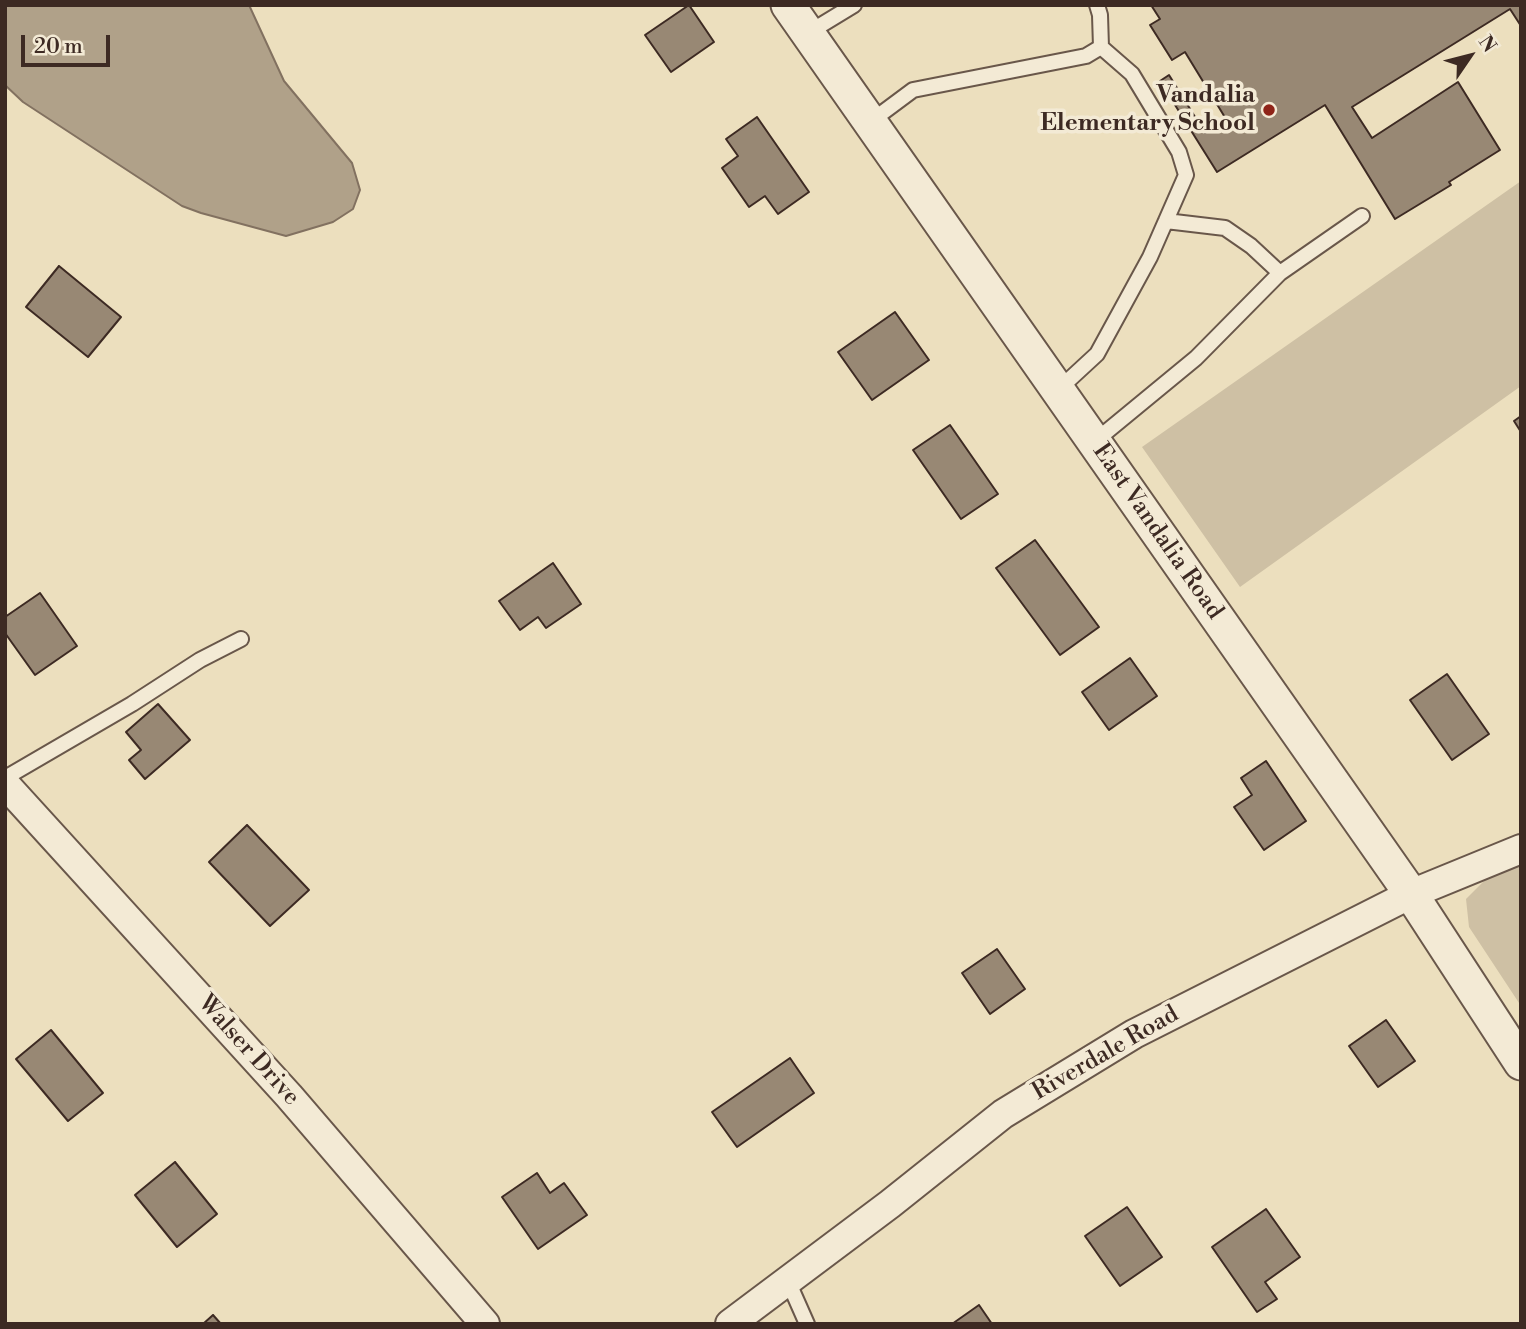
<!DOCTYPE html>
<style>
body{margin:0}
#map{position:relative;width:1526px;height:1329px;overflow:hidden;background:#ecdfbe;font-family:"Libre Bodoni",serif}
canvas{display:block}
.frame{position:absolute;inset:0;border:7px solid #3d2a23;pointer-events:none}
.north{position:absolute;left:1435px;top:21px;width:70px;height:70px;-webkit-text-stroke:5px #f3ead5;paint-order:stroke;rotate:55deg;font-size:19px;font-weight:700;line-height:28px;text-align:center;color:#3d2a23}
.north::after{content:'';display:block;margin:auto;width:24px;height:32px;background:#3d2a23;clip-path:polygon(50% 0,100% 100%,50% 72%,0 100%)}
.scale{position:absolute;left:21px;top:35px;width:89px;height:32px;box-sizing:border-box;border:4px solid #3d2a23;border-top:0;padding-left:9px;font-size:21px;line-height:24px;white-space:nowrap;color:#3d2a23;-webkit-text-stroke:5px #f3ead5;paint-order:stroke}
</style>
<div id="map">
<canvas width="1526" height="1329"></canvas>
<div class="frame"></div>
<div class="north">N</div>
<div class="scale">20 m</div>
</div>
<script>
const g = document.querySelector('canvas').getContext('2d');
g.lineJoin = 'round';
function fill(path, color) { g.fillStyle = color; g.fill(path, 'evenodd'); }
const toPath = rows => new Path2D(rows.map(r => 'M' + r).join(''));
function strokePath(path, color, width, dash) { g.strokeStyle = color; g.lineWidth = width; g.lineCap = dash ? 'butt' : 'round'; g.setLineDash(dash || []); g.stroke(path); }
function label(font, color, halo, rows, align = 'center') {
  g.font = font + ' "Libre Bodoni",serif'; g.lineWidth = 7; g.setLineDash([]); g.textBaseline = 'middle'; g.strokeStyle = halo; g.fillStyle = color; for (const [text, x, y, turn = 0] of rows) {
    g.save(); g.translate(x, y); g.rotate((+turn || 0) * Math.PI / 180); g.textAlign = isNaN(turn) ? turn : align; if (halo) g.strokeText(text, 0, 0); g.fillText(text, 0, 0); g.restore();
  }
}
fill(toPath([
 [1521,181,1521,386,1240,587,1142,447],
 [1521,864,1521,1006,1469,927,1466,899,1488,877]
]), '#cec0a4');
const water = toPath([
 [5,5,249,5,284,81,352,163,360,190,353,209,333,222,286,236,201,213,182,206,23,102,5,85,5,5]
]);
fill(water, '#b0a189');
strokePath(water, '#827160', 2);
const building = toPath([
 [689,5,714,42,671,72,645,35,689,5],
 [1151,5,1521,5,1521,26,1510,9,1352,107,1372,138,1458,82,1500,150,1449,182,1451,185,1395,219,1325,105,1217,172,1160,81,1169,75,1205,133,1226,119,1185,52,1172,60,1150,25,1160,19,1151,5],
 [757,117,809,192,778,214,765,196,749,207,722,168,738,156,726,139,757,117],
 [59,266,121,317,88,357,26,307,59,266],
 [895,312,929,360,872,400,838,352,895,312],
 [1521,416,1521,432,1514,421,1521,416],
 [950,425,998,494,961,519,913,450,950,425],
 [1035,540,1099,627,1060,655,996,568,1035,540],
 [553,563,581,604,546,628,538,617,520,630,499,601,553,563],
 [40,593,77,646,35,675,5,633,5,617,40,593],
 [1130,658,1157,696,1109,730,1082,692,1130,658],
 [1447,674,1489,734,1452,760,1410,700,1447,674],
 [158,704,190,740,145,779,129,760,141,750,126,732,158,704],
 [1266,761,1306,821,1264,850,1234,807,1252,795,1241,778,1266,761],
 [247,825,309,890,270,926,209,862,247,825],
 [997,949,1025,989,990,1014,962,973,997,949],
 [1386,1020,1415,1061,1378,1087,1349,1046,1386,1020],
 [51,1030,103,1093,68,1121,16,1059,51,1030],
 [790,1058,814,1093,737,1147,712,1112,790,1058],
 [175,1162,217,1214,177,1247,135,1195,175,1162],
 [537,1173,550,1193,564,1183,587,1215,538,1249,502,1197,537,1173],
 [1127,1207,1162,1257,1120,1286,1085,1236,1127,1207],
 [1266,1209,1300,1257,1265,1282,1277,1299,1257,1312,1212,1247,1266,1209],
 [979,1305,992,1324,952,1324,979,1305],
 [213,1315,221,1324,203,1324,213,1315]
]);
fill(building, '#988874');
strokePath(building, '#3d2a23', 2);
const service = toPath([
 [808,33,854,5],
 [870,122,913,90,1086,56,1101,47,1100,15,1097,5],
 [1280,273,1362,216],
 [1058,390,1097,354,1150,257,1186,175,1179,152,1132,74,1101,47],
 [1094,442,1196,358,1280,273,1251,246,1225,228,1166,221],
 [5,778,132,704,200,660,241,639],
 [788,1281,807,1324]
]);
const minor = toPath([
 [5,784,289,1096,485,1324],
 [730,1324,890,1204,1003,1114,1134,1034,1411,894,1521,849]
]);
const tertiary = toPath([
 [788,5,1411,894,1521,1063]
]);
strokePath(service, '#69574a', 18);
strokePath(minor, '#69574a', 32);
strokePath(tertiary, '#69574a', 37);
strokePath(service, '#f3ead5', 14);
strokePath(minor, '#f3ead5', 28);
strokePath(tertiary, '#f3ead5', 33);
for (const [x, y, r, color] of [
 [1269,110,7,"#8f2418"]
]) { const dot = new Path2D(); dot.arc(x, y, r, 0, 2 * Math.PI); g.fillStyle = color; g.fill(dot); strokePath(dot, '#f3ead5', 2.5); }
label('bold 24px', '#3d2a23', '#f3ead5', [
 ["Vandalia",1255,96],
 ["Elementary School",1255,124]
], 'right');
label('24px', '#3d2a23', '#f3ead5', [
 ["East Vandalia Road",1157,532,55],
 ["Walser Drive",248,1051,48],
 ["Riverdale Road",1106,1054,-30]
]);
</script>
